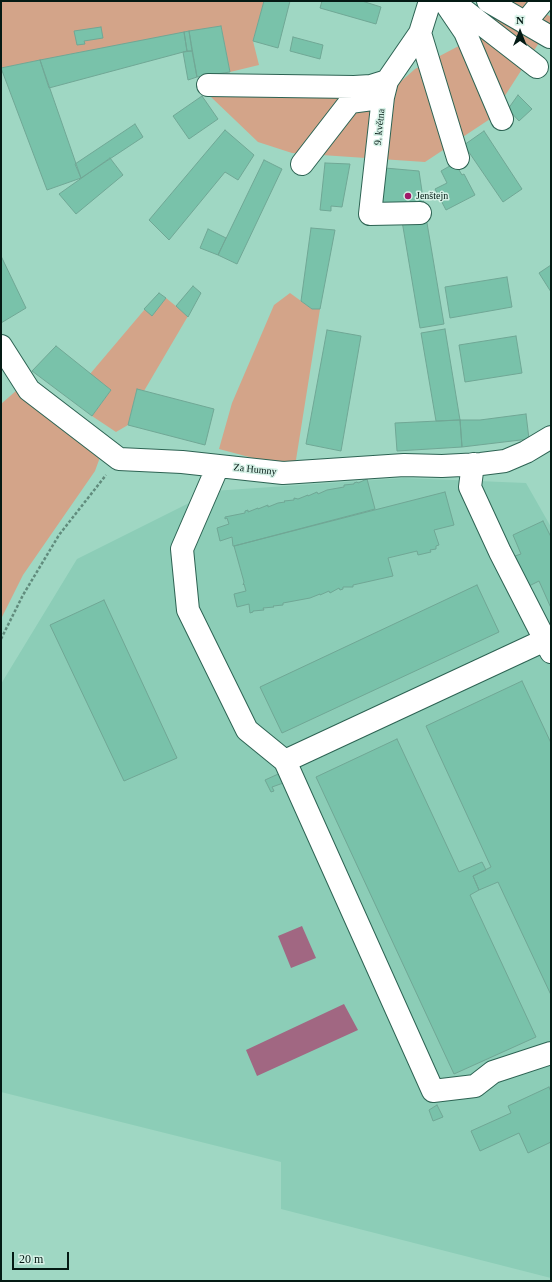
<!DOCTYPE html>
<meta charset="utf-8">
<style>
body{margin:0}
#map{position:relative;width:552px;height:1282px;overflow:hidden;background:#9fd7c3;font-family:"Times New Roman",serif}
canvas{display:block}
.frame{position:absolute;inset:0;border:2px solid #041a14;pointer-events:none}
.north{position:absolute;left:500px;top:12px;width:40px;height:40px;-webkit-text-stroke:3px #d5f1e6;paint-order:stroke;rotate:0deg;font-size:11px;font-weight:700;line-height:16px;text-align:center;color:#041a14}
.north::after{content:'';display:block;margin:auto;width:14px;height:18px;background:#041a14;clip-path:polygon(50% 0,100% 100%,50% 72%,0 100%)}
.scale{position:absolute;left:12px;top:1252px;width:57px;height:18px;box-sizing:border-box;border:2px solid #041a14;border-top:0;padding-left:5px;font-size:12px;line-height:14px;white-space:nowrap;color:#041a14;-webkit-text-stroke:3px #d5f1e6;paint-order:stroke}
</style>
<div id="map">
<canvas width="552" height="1282"></canvas>
<div class="frame"></div>
<div class="north">N</div>
<div class="scale">20 m</div>
</div>
<script>
const g = document.querySelector('canvas').getContext('2d');
g.lineJoin = 'round';
function fill(path, color) { g.fillStyle = color; g.fill(path, 'evenodd'); }
const toPath = rows => new Path2D(rows.map(r => 'M' + r).join(''));
function strokePath(path, color, width, dash) { g.strokeStyle = color; g.lineWidth = width; g.lineCap = dash ? 'butt' : 'round'; g.setLineDash(dash || []); g.stroke(path); }
function label(font, color, halo, rows, align = 'center') {
  g.font = font + ' "Times New Roman",serif'; g.lineWidth = 3; g.setLineDash([]); g.textBaseline = 'middle'; g.strokeStyle = halo; g.fillStyle = color; for (const [text, x, y, turn = 0] of rows) {
    g.save(); g.translate(x, y); g.rotate((+turn || 0) * Math.PI / 180); g.textAlign = isNaN(turn) ? turn : align; if (halo) g.strokeText(text, 0, 0); g.fillText(text, 0, 0); g.restore();
  }
}
fill(toPath([
 [404,478,526,483,551,527,551,1278,281,1209,281,1162,1,1092,1,684,77,559,213,491]
]), '#8ccdb7');
fill(toPath([
 [1,1,264,1,253,41,259,65,230,72,221,26,1,68],
 [512,1,525,1,551,17,551,24,490,119,425,162,292,153,258,142,211,97,389,92,415,69,472,39],
 [290,293,312,309,320,309,295,466,283,466,219,449,232,403,274,305],
 [166,298,188,316,144,391,137,390,128,425,116,432,92,416,111,390,90,374,145,309,152,315],
 [17,390,98,453,99,460,95,471,23,575,1,619,1,404]
]), '#d3a489');
fill(toPath([
 [302,926,316,958,291,968,278,936],
 [344,1004,358,1030,257,1076,246,1050]
]), '#a16782');
const building = toPath([
 [264,1,290,1,278,48,253,41,264,1],
 [322,1,362,1,381,7,376,24,320,8,322,1],
 [221,26,230,72,197,77,189,31,221,26],
 [101,27,103,38,84,41,85,44,77,45,74,31,101,27],
 [189,31,192,51,187,51,184,32,189,31],
 [184,32,187,51,49,88,40,60,184,32],
 [293,37,323,45,320,59,290,51,293,37],
 [192,51,197,77,188,80,183,52,192,51],
 [40,60,81,178,47,190,1,68,40,60],
 [518,95,532,109,519,121,508,109,518,95],
 [202,96,218,119,189,139,173,116,202,96],
 [135,124,143,137,81,178,75,164,135,124],
 [225,130,254,155,238,180,225,172,169,240,149,220,225,130],
 [484,131,522,189,503,202,464,145,484,131],
 [110,158,123,175,76,214,59,194,110,158],
 [264,160,282,169,237,264,218,255,264,160],
 [325,163,350,164,342,207,331,206,331,211,320,210,325,163],
 [455,163,462,175,464,174,475,195,446,210,435,189,447,183,441,171,455,163],
 [385,168,419,171,424,205,382,203,385,168],
 [426,217,444,324,420,328,402,221,426,217],
 [311,228,335,230,320,309,312,309,301,301,311,228],
 [208,229,226,238,218,255,200,248,208,229],
 [1,256,26,308,1,323,1,256],
 [551,265,551,292,539,273,551,265],
 [507,277,512,307,450,318,445,287,507,277],
 [193,286,201,293,188,317,176,306,193,286],
 [159,293,166,298,152,316,144,309,159,293],
 [445,329,460,420,436,421,421,333,445,329],
 [327,330,361,336,341,451,306,444,327,330],
 [516,336,522,373,465,382,459,345,516,336],
 [56,346,111,390,92,416,32,371,56,346],
 [137,389,214,409,205,445,128,425,137,389],
 [526,414,529,439,462,447,460,420,480,420,526,414],
 [460,420,462,447,397,451,395,423,460,420],
 [367,479,375,509,234,546,233,546,232,537,220,541,217,528,229,524,227,518,225,519,225,517,245,513,245,511,248,510,248,512,258,508,258,509,268,505,268,507,278,503,285,502,284,501,294,500,294,498,298,499,308,495,308,496,317,492,318,494,327,490,344,487,344,485,354,484,354,483,357,482,358,483,367,479],
 [445,492,454,525,434,530,439,545,436,546,436,549,430,550,431,552,418,555,417,551,388,558,393,576,353,585,353,587,343,587,343,589,340,590,339,588,330,593,329,591,320,595,320,594,310,598,283,603,283,605,273,606,274,607,263,608,264,610,253,611,253,612,250,613,249,604,237,607,234,594,246,591,244,584,243,585,244,582,234,546,445,492],
 [543,521,551,537,551,608,539,581,529,586,515,556,521,554,513,535,543,521],
 [477,585,499,632,282,733,260,687,477,585],
 [104,600,177,758,124,781,50,625,104,600],
 [522,681,551,743,551,995,498,882,479,890,473,876,491,867,426,726,522,681],
 [397,739,459,872,482,862,486,870,473,876,479,890,470,895,536,1037,454,1074,316,777,397,739],
 [285,771,286,782,272,787,274,791,271,792,265,780,285,771],
 [549,1087,551,1092,551,1142,528,1153,519,1133,480,1151,471,1131,511,1113,508,1106,549,1087],
 [437,1105,443,1117,433,1121,429,1110,437,1105]
]);
fill(building, '#79c2aa');
strokePath(building, '#70a795', 1);
const minor = toPath([
 [444,1,465,32,502,119],
 [452,1,537,67],
 [488,1,550,37],
 [525,23,543,1],
 [420,33,458,158],
 [208,85,354,87,371,86,387,81],
 [302,164,350,102,380,98],
 [420,213,370,214,383,97,387,81,420,33,430,1],
 [1,346,29,390,119,459,182,462,283,473,404,465,442,466,481,464,505,461,526,452,551,437],
 [473,464,470,487,500,552,545,640],
 [218,466,182,549,188,610,247,730,285,761],
 [551,652,545,640,285,761,433,1091,475,1086,493,1072,551,1053]
]);
strokePath(minor, '#2d6353', 24);
strokePath(toPath([
 [1,639,23,595,59,535,106,475]
]), '#618c7d', 2.5, [3, 2]);
strokePath(minor, '#fff', 22);
for (const [x, y, r, color] of [
 [408,196,4,"#9f1968"]
]) { const dot = new Path2D(); dot.arc(x, y, r, 0, 2 * Math.PI); g.fillStyle = color; g.fill(dot); strokePath(dot, '#d5f1e6', 1.5); }
label('10px', '#041a14', '#d5f1e6', [
 ["9. května",380,127,-84],
 ["Za Humny",255,470,6]
]);
label('10px', '#041a14', '#d5f1e6', [
 ["Jenštejn",416,196]
], 'left');
</script>
